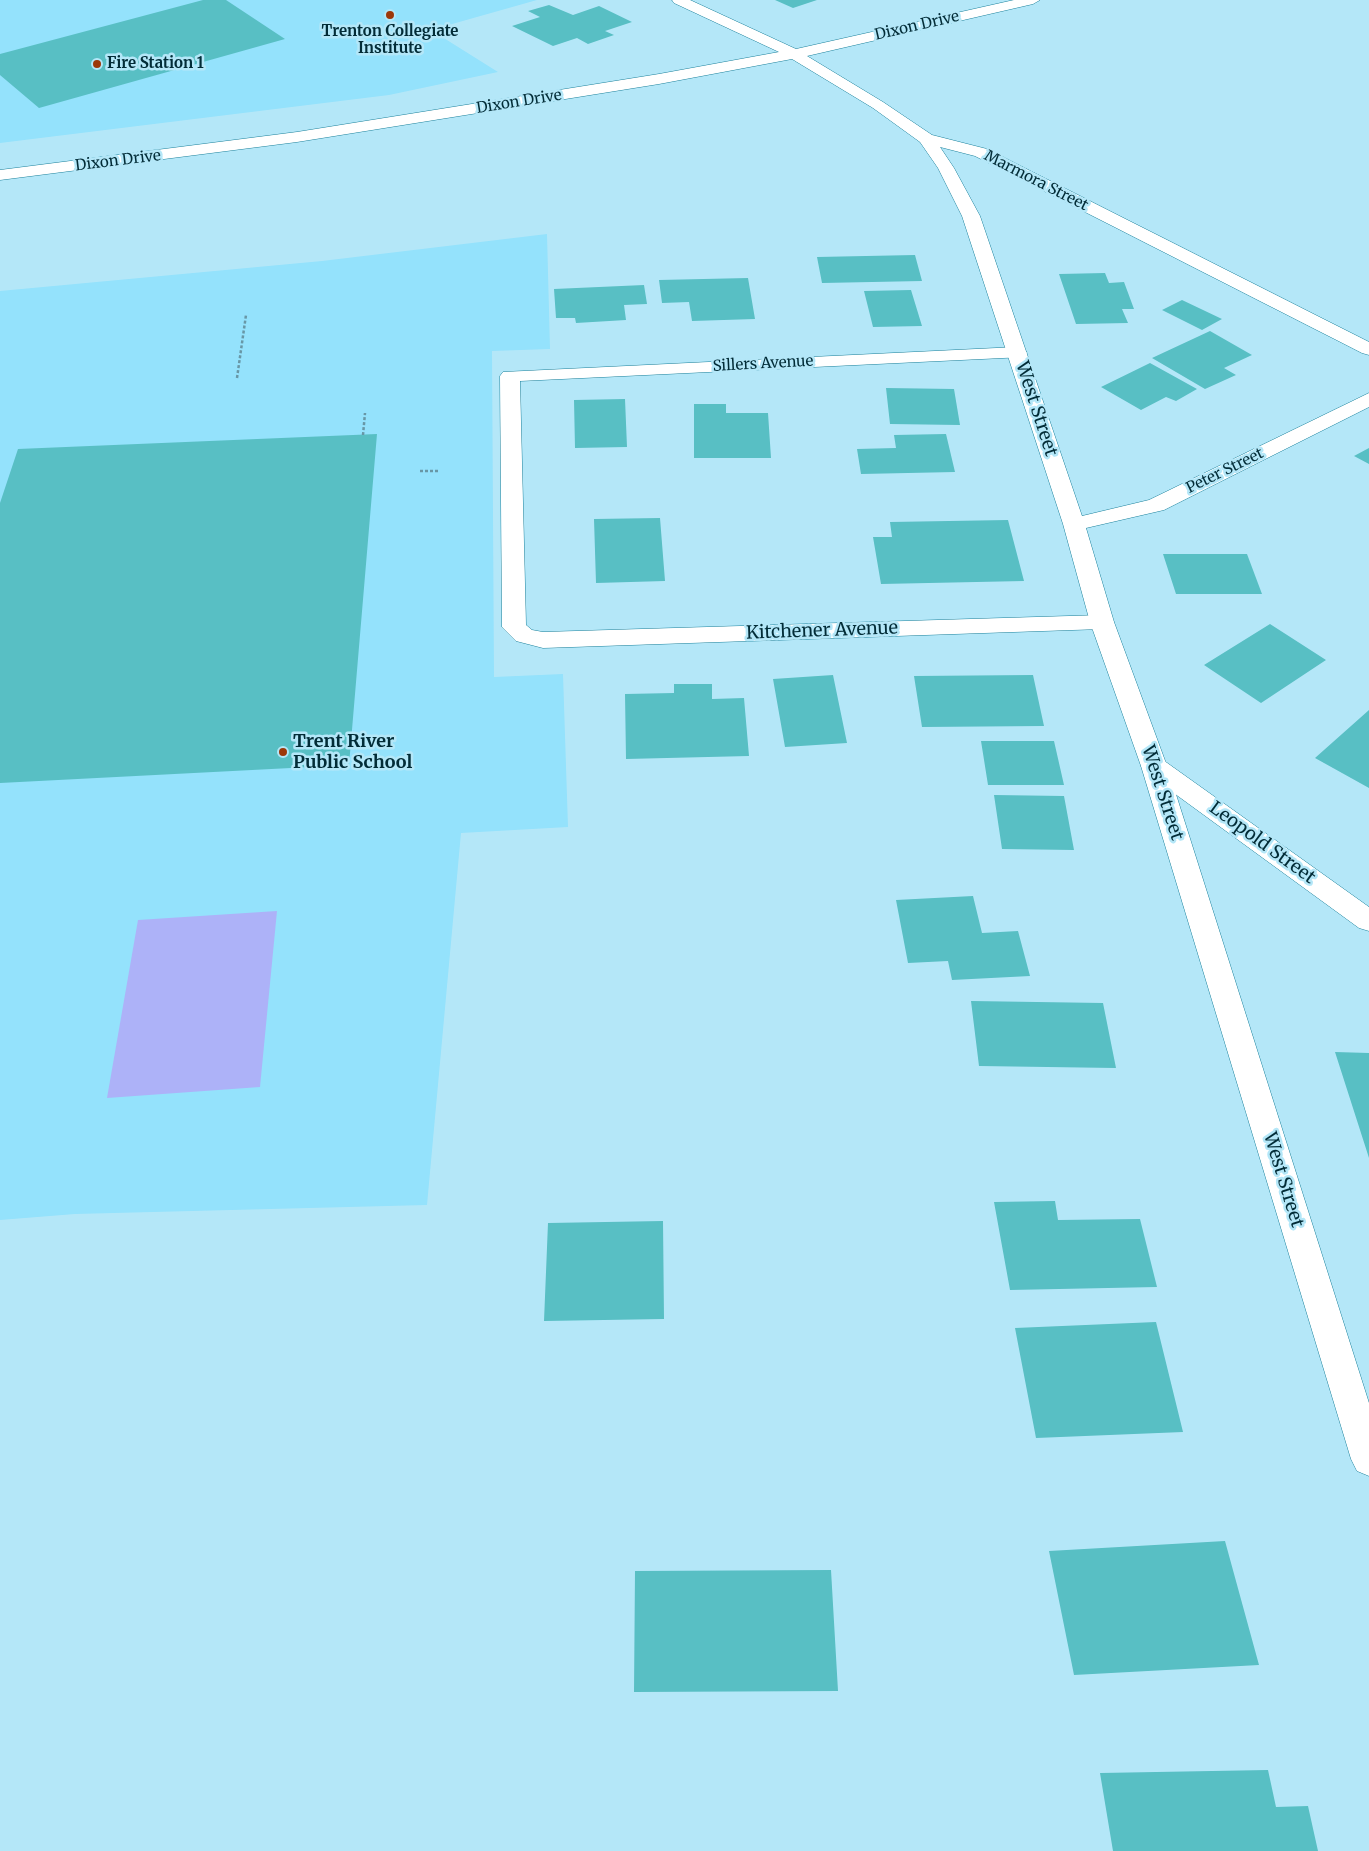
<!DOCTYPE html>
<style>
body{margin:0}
canvas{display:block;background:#b4e7f8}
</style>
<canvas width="1369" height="1851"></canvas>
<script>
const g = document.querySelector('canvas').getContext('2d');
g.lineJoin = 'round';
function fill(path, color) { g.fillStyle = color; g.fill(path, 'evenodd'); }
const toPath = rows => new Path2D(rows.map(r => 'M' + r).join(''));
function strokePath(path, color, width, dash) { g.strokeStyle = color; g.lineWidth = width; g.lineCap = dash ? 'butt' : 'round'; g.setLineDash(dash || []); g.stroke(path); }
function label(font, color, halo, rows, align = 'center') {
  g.font = font + ' Merriweather,serif'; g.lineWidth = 5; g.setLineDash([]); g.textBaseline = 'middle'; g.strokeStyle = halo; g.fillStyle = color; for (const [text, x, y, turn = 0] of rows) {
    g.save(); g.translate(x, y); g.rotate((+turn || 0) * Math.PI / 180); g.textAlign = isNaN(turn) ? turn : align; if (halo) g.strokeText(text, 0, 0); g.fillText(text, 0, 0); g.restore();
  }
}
fill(toPath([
 [0,0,537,0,431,30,498,72,389,95,0,143],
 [547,234,550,349,492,351,494,677,563,674,568,827,461,833,427,1205,75,1214,0,1220,0,291,322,261]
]), '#94e2fc');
fill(toPath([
 [277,911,260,1087,107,1098,138,920]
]), '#adb2f8');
fill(toPath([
 [203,0,226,0,285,39,39,108,0,75,0,54],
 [775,0,817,0,793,8],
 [549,5,573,15,599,6,632,22,605,31,614,35,588,44,577,38,553,46,512,26,540,17,528,11],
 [915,255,922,281,822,283,817,257],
 [1105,273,1109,283,1124,282,1134,309,1122,309,1128,323,1076,324,1059,274],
 [748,278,755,319,692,321,689,302,662,303,659,280],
 [644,285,647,304,624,305,626,320,576,323,575,318,556,318,554,289],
 [911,290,922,326,873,327,864,291],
 [1182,300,1222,319,1202,330,1162,310],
 [1210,331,1252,355,1224,368,1236,375,1205,389,1152,358],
 [1150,363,1197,389,1176,401,1166,397,1141,410,1101,387],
 [886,388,954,389,960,425,890,424],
 [625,399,627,447,575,448,574,400],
 [694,404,726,404,726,413,768,413,771,458,694,458],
 [377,434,349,765,0,783,0,503,18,449],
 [946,434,955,472,861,474,857,449,896,448,894,435],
 [1369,448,1369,464,1354,456],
 [660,518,665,581,596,583,594,519],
 [1008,520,1024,581,881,584,873,537,892,537,890,522],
 [1163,554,1247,554,1262,594,1176,594],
 [1270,624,1326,660,1261,703,1204,665],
 [833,675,847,743,785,747,773,679],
 [1033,675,1044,726,922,727,914,676],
 [674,684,712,684,712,699,744,698,749,756,626,759,625,694,674,693],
 [1369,710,1369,788,1315,758],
 [981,741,1054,741,1064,785,988,785],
 [994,795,1064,796,1074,850,1002,849],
 [973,896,982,933,1018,931,1030,976,952,980,948,961,908,963,896,900],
 [971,1001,1103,1003,1116,1068,979,1066],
 [1335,1052,1369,1053,1369,1158],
 [1055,1201,1058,1220,1140,1219,1157,1287,1010,1290,994,1202],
 [663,1221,664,1319,544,1321,548,1223],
 [1156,1322,1183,1432,1036,1438,1015,1328],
 [1225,1541,1259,1665,1074,1675,1049,1551],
 [831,1570,838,1691,634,1692,635,1571],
 [1268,1770,1276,1807,1308,1806,1318,1851,1113,1851,1100,1773]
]), '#58bfc4');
const street = toPath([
 [1017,347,1024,349,1027,353,1024,357,520,381,526,625,532,630,543,632,1102,615,1110,617,1114,622,1110,627,1102,629,543,648,516,641,502,627,500,376,503,372,1017,347],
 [1154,757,1163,760,1369,907,1369,931,1359,928,1145,772,1141,766,1145,760,1154,757]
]);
const secondary = toPath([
 [672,0,690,0,796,49,1014,0,1040,0,1033,4,807,56,883,102,932,135,987,149,1369,342,1369,355,1362,353,975,156,940,147,954,168,980,216,1082,516,1149,500,1369,393,1369,407,1164,510,1086,528,1114,622,1167,766,1369,1403,1369,1476,1357,1471,1351,1459,1141,766,1090,622,1063,524,962,216,938,168,920,142,873,108,792,59,659,84,297,142,0,180,0,170,297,132,659,74,779,52,674,3,672,0]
]);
strokePath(street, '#1b819b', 1);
strokePath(secondary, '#1b819b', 1);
strokePath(toPath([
 [237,378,246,315],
 [363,435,365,413],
 [420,471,440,471]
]), '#6897a6', 2.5, [3, 2]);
fill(street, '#fff');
fill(secondary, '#fff');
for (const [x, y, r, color] of [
 [390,15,5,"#9c3708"],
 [97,64,5,"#9c3708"],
 [283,752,5,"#9c3708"]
]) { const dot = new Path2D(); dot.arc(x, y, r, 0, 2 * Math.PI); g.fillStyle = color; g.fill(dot); strokePath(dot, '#b4e7f8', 2); }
label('15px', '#022c37', '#b4e7f8', [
 ["Dixon Drive",917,26,-13],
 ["Dixon Drive",519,102,-9],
 ["Dixon Drive",118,161,-7],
 ["Marmora Street",1036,181,27],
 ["Sillers Avenue",763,364,-3],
 ["Peter Street",1225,471,-26]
]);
label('bold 15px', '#022c37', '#b4e7f8', [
 ["Trenton Collegiate",390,32],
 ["Institute",390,49],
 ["Fire Station 1",107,64,"left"]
]);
label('18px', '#022c37', '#b4e7f8', [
 ["West Street",1036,409,72],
 ["Kitchener Avenue",822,631,-2],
 ["West Street",1162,793,72],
 ["Leopold Street",1262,843,36],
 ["West Street",1283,1180,73]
]);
label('bold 18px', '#022c37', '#b4e7f8', [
 ["Trent River",293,742],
 ["Public School",293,763]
], 'left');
</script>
